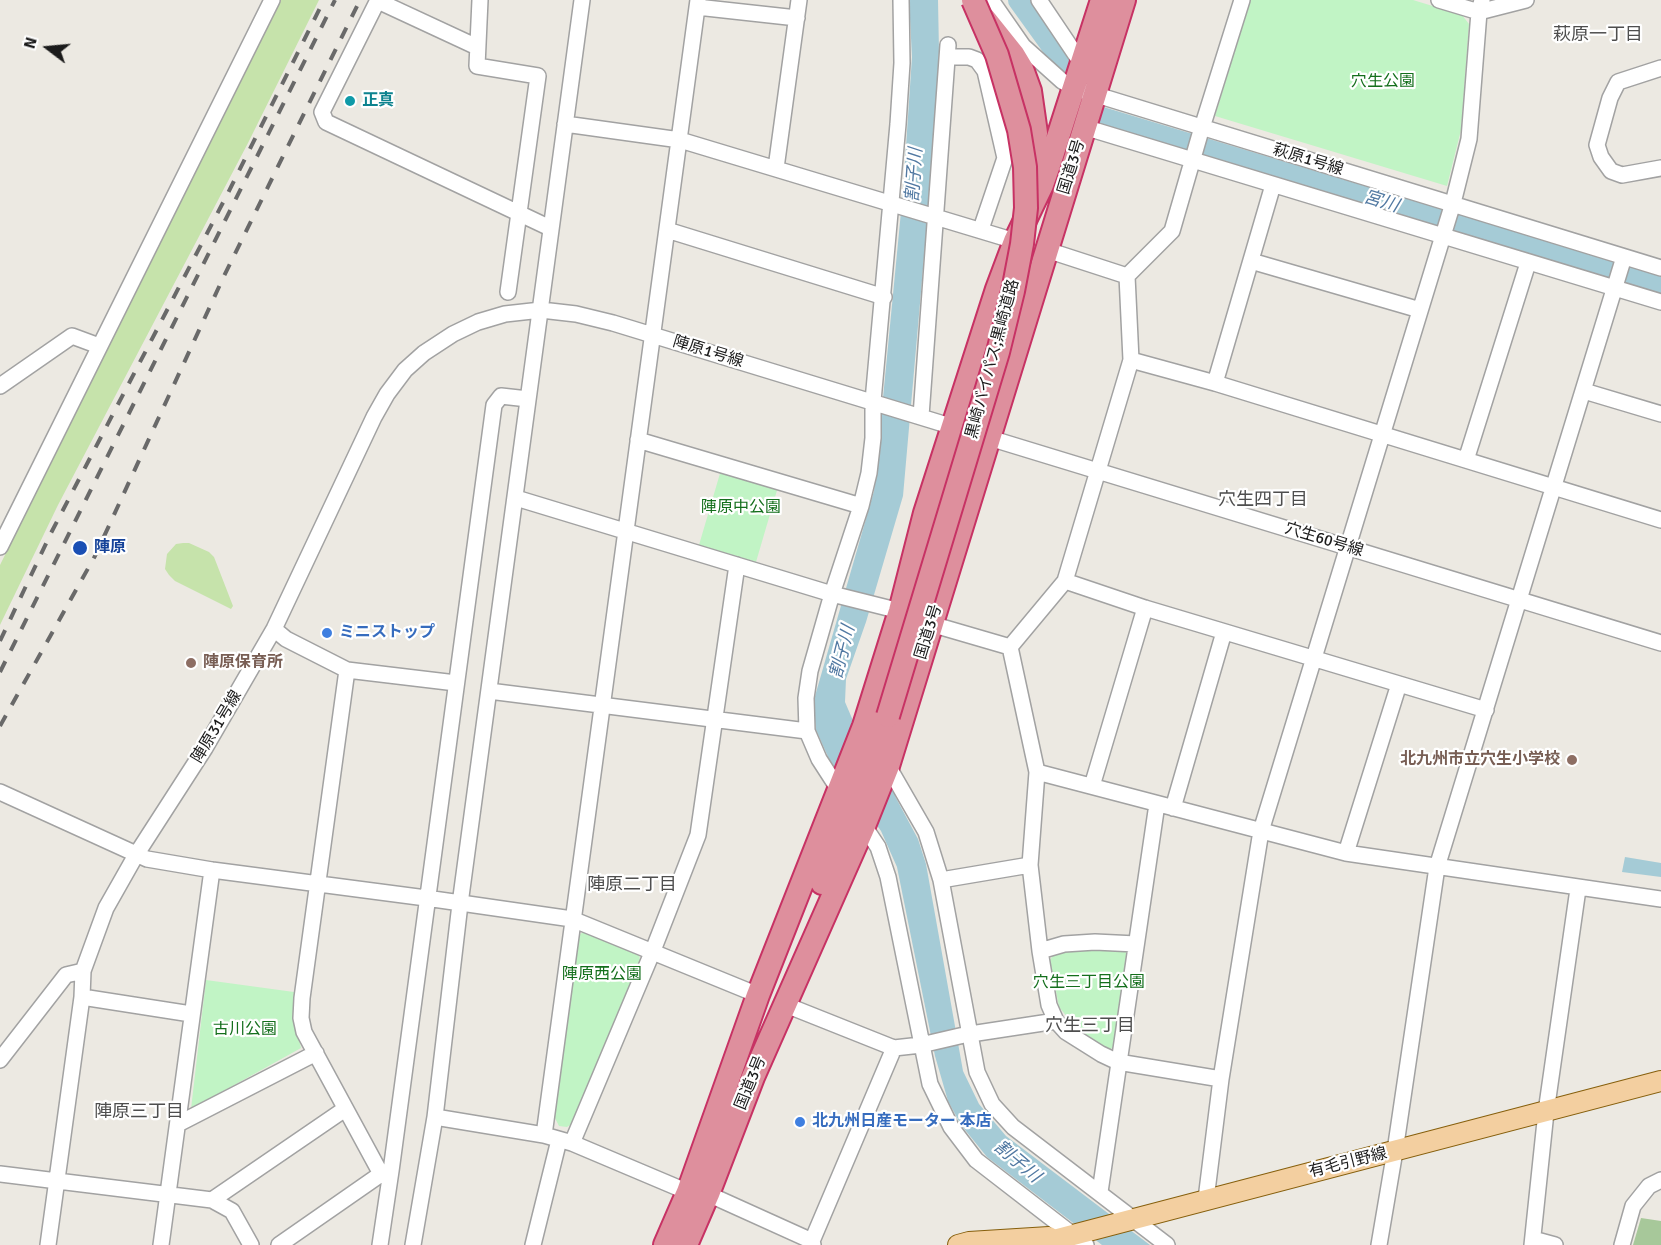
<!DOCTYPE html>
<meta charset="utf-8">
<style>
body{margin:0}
#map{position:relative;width:1661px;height:1245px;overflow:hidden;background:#ece9e2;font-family:Signika,sans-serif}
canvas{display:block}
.north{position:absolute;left:18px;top:18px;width:60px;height:60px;-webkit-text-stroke:4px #fff;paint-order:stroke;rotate:286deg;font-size:16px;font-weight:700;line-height:24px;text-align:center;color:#1b1b1b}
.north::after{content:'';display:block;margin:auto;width:21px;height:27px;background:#1b1b1b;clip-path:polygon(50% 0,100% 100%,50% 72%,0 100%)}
</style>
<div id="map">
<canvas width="1661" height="1245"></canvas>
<div class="north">N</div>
</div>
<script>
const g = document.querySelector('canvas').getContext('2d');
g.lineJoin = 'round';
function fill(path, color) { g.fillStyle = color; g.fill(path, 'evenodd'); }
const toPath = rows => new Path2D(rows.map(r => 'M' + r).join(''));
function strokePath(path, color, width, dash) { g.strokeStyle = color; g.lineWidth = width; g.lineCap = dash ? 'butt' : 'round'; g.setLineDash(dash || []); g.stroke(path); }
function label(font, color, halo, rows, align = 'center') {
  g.font = font + ' Signika,"Noto Sans JP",sans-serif'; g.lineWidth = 4.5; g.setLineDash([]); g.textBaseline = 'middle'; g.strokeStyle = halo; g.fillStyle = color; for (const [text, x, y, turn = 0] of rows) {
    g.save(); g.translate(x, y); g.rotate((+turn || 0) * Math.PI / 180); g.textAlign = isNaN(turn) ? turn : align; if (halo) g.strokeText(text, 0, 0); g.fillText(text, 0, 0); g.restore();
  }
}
fill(toPath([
 [281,0,319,0,248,143,58,505,0,625,0,565],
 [183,543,189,543,209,552,214,557,233,606,231,609,175,581,169,575,165,569,167,554,176,544]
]), '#c6e3ab');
fill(toPath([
 [1641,1218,1661,1221,1661,1245,1633,1245]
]), '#a7c89a');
fill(toPath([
 [1250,0,1413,0,1462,15,1469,24,1461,130,1447,186,1215,116],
 [721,470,778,487,756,562,699,545],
 [583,932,639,953,640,961,573,1123,567,1127,559,1126,554,1116,578,936],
 [1079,947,1124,948,1128,954,1114,1047,1109,1050,1077,1029,1059,1007,1050,960,1054,954],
 [206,980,294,992,293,1013,301,1048,191,1109]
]), '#c1f4c5');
fill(toPath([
 [909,0,938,0,939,52,937,110,903,496,866,622,846,679,845,702,854,723,885,773,896,798,918,839,926,864,963,1071,979,1104,1006,1136,1150,1245,1102,1245,987,1157,961,1125,948,1101,935,1056,897,867,881,831,829,759,816,730,813,703,874,491,903,191,912,57],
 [1010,0,1028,0,1063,49,1058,67],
 [1625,857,1661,863,1661,877,1622,872]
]), '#a5cbd6');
strokePath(toPath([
 [1019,0,1063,61],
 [1102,118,1661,287]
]), '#a5cbd6', 22);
const minor = toPath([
 [378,0,322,112,326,122,550,228],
 [480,0,477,66,538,76,508,292],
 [991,0,1023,46,1062,81,1074,88,1661,268],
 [1039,0,1084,67],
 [1439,0,1479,12,1526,0],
 [378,1,477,47],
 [697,7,797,18],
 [949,57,969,57,977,60,985,71,1005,158,981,229],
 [1661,68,1618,82,1610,98,1597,145,1601,157,1611,171,1622,175,1661,168],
 [565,124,680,140,1015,241],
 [1084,127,1661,302],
 [776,168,799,0],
 [667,230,884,297],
 [1047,250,1127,276],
 [1251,261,1420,310],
 [1131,360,1215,383,1661,520],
 [1215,383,1273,185],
 [0,386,72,336,99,346],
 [1584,391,1661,414],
 [921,416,948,45],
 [983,436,1661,643],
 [638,440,861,506],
 [1466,460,1528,263],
 [516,498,832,594,900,611],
 [0,547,272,0],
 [1065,581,1145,608,1486,710],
 [931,624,1010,647],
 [274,629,286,639,347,670,456,683],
 [347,670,302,998,301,1018,304,1032,381,1174,391,1171,380,1245],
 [489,691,807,731],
 [888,766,926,832,941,880,977,1072,992,1104,1013,1127,1167,1245],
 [1037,772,1346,853,1661,899],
 [1092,786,1145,608],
 [839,790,819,759,807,731,806,698,810,671,832,594,861,506,869,473,873,438,873,401,898,124,902,63,901,0],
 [0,792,147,859,212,870,426,898,572,919,758,995],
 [1173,808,1224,632],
 [864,826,878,847,888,877,930,1084,951,1127,976,1160,1086,1245],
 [1346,853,1399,684],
 [941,880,1030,865],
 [1040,951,1064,944,1095,942,1136,944],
 [82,997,191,1014],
 [786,1005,894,1048,921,1045,964,1035,1056,1021],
 [0,1060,66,975,83,971],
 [1221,1079,1118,1062,1101,1054,1066,1032,1056,1021,1049,1005,1040,951,1030,865,1037,772,1010,647,1065,581,1131,360,1127,276,1172,231,1200,134,1242,0],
 [435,1117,544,1135,572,1143,688,1192],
 [178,1124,316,1053],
 [544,1135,698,0],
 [572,1143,652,953,698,835,737,565],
 [391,1171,494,405,501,396,528,399],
 [0,1174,212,1200,232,1211,251,1245],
 [1100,1192,1157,804],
 [708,1194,812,1241],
 [1206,1199,1221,1079,1261,831,1453,203,1469,139,1479,12,1482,0],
 [212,1200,345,1109],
 [1533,1239,1555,1245],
 [48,1245,82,997,83,971,106,908,136,855,205,748,274,629,374,417,387,394,405,370,424,353,453,334,478,322,505,314,541,310,576,314,613,323,960,429],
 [161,1245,212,870],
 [279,1245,381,1174],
 [413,1245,435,1117,460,904,582,0],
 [533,1245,559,1140],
 [813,1245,812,1241,894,1048],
 [1379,1245,1395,1151,1437,867,1624,257],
 [1532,1245,1546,1112,1578,889],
 [1622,1245,1633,1206,1649,1186,1661,1180]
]);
const major = toPath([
 [958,1245,969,1242,1049,1237],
 [1035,1245,1661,1081]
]);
const highway = toPath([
 [985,19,1013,54,1022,69,1030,91,1036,133,1028,178],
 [822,883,852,813,888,716],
 [665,1245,688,1192,758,995,864,726,900,611,925,513,997,289,1015,241,1042,185,1050,162,1102,0],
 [686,1245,708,1194,753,1077,864,826,888,766,1124,0]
]);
strokePath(minor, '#a2a2a2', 18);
strokePath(major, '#865f0c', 22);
strokePath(highway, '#c73264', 26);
strokePath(minor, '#fff', 15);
strokePath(major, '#f3cfa0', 20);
strokePath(highway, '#de8f9d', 22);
strokePath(toPath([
 [0,641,51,533,228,193,324,0],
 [0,672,335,0],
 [0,726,95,556,224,276,360,0]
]), '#696969', 4, [12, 12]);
const highwayBridge = toPath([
 [888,716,998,352,1013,291,1022,244,1026,208,1025,167,1019,130,997,55,973,0]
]);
strokePath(highwayBridge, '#c73264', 26, []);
strokePath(highwayBridge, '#de8f9d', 22);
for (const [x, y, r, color] of [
 [350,101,6,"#0f9aa8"],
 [80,548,8,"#1a4fb4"],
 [327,633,6,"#3f7fe0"],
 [191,663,6,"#8d6e63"],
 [1572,760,6,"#8d6e63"],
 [800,1122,6,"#3f7fe0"]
]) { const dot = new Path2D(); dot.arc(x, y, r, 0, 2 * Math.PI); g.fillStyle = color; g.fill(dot); strokePath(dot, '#fff', 2); }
label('16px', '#146f1c', '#fff', [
 ["穴生公園",1383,82],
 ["陣原中公園",741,508],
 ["陣原西公園",602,975],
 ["穴生三丁目公園",1089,983],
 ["古川公園",245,1030]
]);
label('bold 16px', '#0d838f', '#fff', [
 ["正真",362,101]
], 'left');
label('16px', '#1b1b1b', '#fff', [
 ["萩原1号線",1308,160,17],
 ["国道3号",1072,167,-73],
 ["陣原1号線",708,352,17],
 ["黒崎バイパス;黒崎道路",993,359,-75],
 ["穴生60号線",1324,540,17],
 ["国道3号",929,632,-73],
 ["陣原31号線",217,727,-59],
 ["国道3号",751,1083,-68],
 ["有毛引野線",1348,1163,-14]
]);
label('bold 16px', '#164399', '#fff', [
 ["陣原",94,548]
], 'left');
label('bold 16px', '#366cbe', '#fff', [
 ["ミニストップ",339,633],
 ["北九州日産モーター 本店",812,1122]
], 'left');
label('bold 16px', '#785e54', '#fff', [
 ["陣原保育所",203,663],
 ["北九州市立穴生小学校",1560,760,"right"]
], 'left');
label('18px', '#4e4e4e', '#fff', [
 ["萩原一丁目",1598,35],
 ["穴生四丁目",1263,500],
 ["陣原二丁目",632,885],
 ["穴生三丁目",1090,1026],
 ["陣原三丁目",139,1112]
]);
label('italic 18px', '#5179a2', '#fff', [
 ["割子川",915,175,-86],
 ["宮川",1381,202,17],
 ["割子川",843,652,-76],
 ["割子川",1017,1162,40]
]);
</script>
